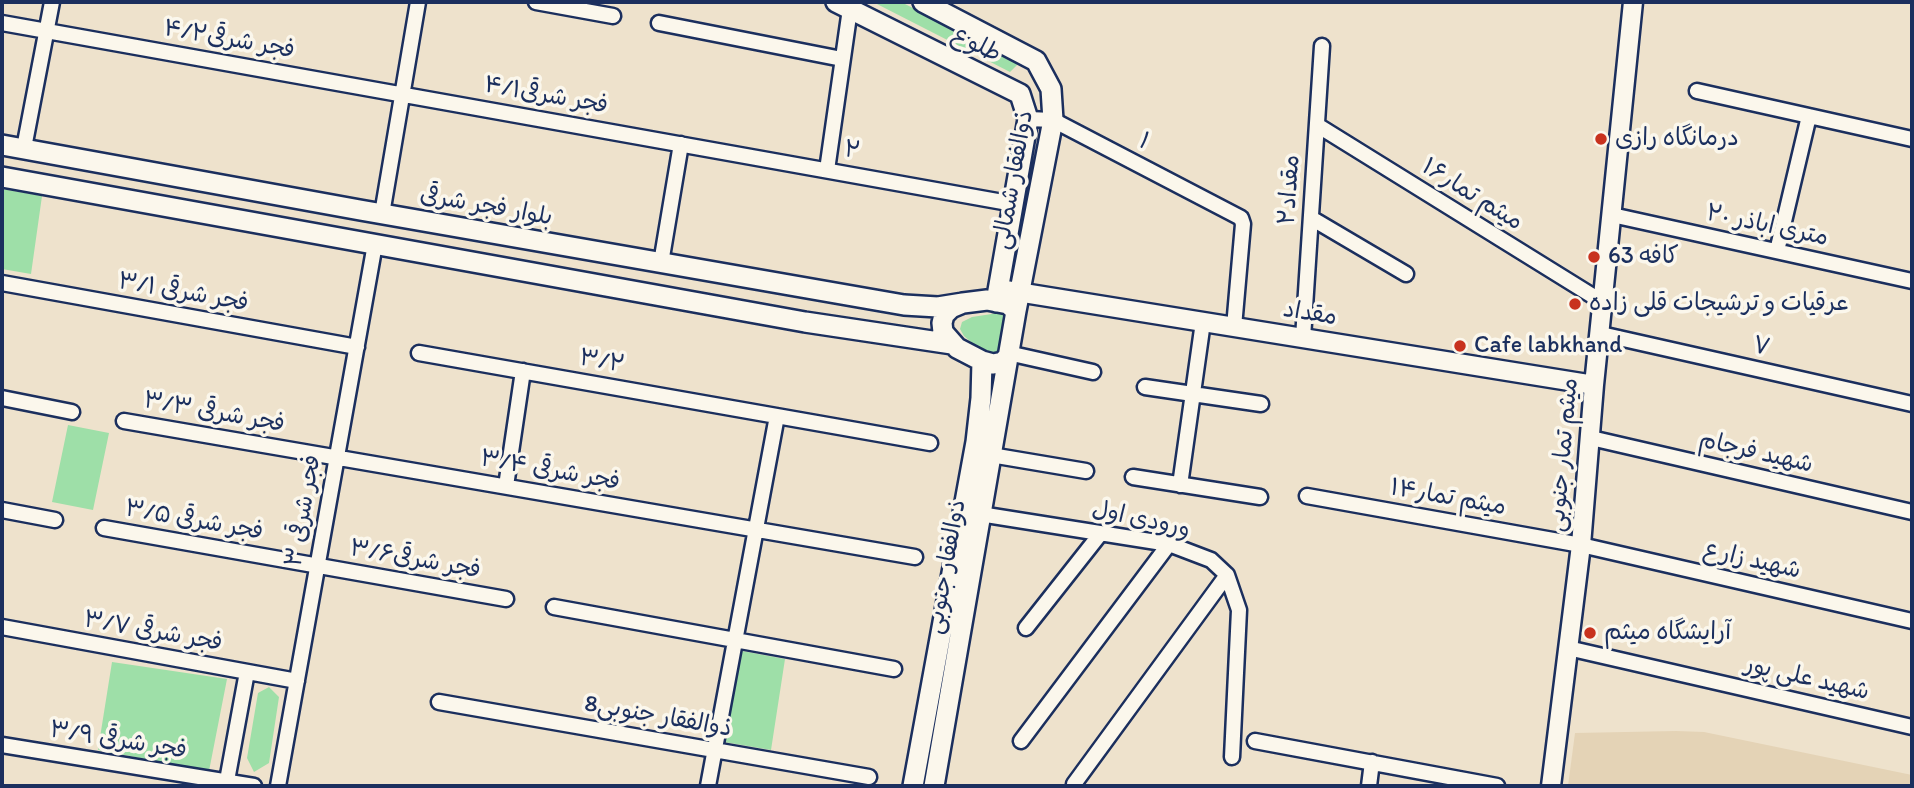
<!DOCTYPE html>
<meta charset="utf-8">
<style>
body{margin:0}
#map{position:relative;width:1914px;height:788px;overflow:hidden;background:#eee2cc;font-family:Itim,sans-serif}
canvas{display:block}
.frame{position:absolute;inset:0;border:4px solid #1b2f5e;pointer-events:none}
</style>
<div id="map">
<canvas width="1914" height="788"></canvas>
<div class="frame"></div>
</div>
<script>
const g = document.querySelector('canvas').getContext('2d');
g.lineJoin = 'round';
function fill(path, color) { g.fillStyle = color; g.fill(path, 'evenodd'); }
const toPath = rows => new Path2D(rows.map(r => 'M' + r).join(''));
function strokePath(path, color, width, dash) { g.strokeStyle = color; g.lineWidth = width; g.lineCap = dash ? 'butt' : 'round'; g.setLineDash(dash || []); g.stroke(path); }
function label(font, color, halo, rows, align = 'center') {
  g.font = font + ' Itim,"Playpen Sans Arabic",sans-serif'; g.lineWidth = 7; g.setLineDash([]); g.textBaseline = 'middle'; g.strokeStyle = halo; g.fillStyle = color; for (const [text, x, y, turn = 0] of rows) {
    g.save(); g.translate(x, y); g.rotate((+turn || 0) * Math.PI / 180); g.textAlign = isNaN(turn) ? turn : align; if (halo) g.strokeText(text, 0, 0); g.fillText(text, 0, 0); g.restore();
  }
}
fill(toPath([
 [1676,731,1704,732,1912,775,1912,786,1568,786,1575,733]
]), '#e4d3b6');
fill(toPath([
 [873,2,901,2,1016,60,1017,65,1010,72],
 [2,189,42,196,31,274,2,269],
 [998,313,1009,316,1006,353,986,355,964,336,960,329,962,322,972,317],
 [68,425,109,433,93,510,52,502],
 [742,651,785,659,771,750,724,742],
 [112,662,227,679,209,771,98,750],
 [269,687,279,697,269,763,254,772,247,758,258,693]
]), '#9edfa8');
const minor = toPath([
 [536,2,613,16],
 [2,23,1014,204],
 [659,23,842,59],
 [1697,91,1912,139],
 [1028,119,1053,120,1241,218,1243,224,1234,327],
 [1317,125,1604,303],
 [24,148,52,2],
 [827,170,850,9],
 [382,214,418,2],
 [1612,215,1912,281],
 [1311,218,1406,274],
 [1777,251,1809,116],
 [661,263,681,144],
 [2,283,357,347],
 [1601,334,1912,404],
 [1303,338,1322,46],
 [419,353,930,443],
 [1008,353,1093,372],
 [1145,387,1261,404],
 [2,398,72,412],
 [124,421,915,557],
 [1591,438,1912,512],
 [991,455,1086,471],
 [1133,477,1260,497],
 [1180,485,1203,322],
 [506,486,523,371],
 [1307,496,1581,545,1912,621],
 [2,510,55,520],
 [980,514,1169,544,1211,560,1227,575,1239,610,1232,757],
 [104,528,506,599],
 [554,607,894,669],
 [2,627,297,681],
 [1026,628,1101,533],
 [1568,648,1912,727],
 [439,702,869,777],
 [1021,741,1169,544],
 [1255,741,1497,786],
 [2,745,254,786],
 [1074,784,1227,575],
 [226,786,247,672],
 [278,786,375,244],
 [708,786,777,416],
 [1369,786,1372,762]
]);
const tertiary = toPath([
 [999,289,1594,385],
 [1551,786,1581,545,1594,385,1633,2]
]);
const secondary = toPath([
 [836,2,1020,94],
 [923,2,1036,61],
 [2,145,360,210,904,305,938,307,963,303],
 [2,177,805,322,952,344],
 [996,302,1028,119,1020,94],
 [1016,311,1053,120,1051,89,1036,61],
 [913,786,976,442,981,398,982,361],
 [934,786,1016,311,1008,304,987,300,963,303,951,308,944,315,942,323,943,332,957,348,982,361,993,364,1003,362,1008,356]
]);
strokePath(minor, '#1b2f5e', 19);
strokePath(tertiary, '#1b2f5e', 23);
strokePath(secondary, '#1b2f5e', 24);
strokePath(minor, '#fbf7ec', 14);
strokePath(tertiary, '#fbf7ec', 18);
strokePath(secondary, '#fbf7ec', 19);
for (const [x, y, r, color] of [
 [1601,139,7,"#c8321e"],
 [1594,257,7,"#c8321e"],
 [1575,304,7,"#c8321e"],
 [1460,346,7,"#c8321e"],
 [1590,633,7,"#c8321e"]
]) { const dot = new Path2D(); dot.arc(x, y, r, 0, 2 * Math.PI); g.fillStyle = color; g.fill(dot); strokePath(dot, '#fbf7ec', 2.5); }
label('24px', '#1b2f5e', '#fbf7ec', [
 ["فجر شرقی۴/۲",229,40,10],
 ["طلوع",976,45,27],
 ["فجر شرقی۴/۱",546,96,10],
 ["۱",1144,142,28],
 ["۲",852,151,10],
 ["ذوالفقار شمالی",1014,180,-80],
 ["مقداد۲",1290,190,-86],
 ["میثم تمار۱۶",1472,195,32],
 ["بلوار فجر شرقی",486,207,10],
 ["۲۰ متری اباذر",1767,226,12],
 ["۳/۱ فجر شرقی",183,293,10],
 ["مقداد",1310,314,9],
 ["۷",1761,347,13],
 ["۳/۲",602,362,10],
 ["۳/۳ فجر شرقی",214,413,10],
 ["شهید فرجام",1756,453,13],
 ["میثم تمار جنوبی",1564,455,-85],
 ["۳/۴ فجر شرقی",550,471,10],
 ["میثم تمار۱۴",1448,498,10],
 ["۳ فجر شرقی",304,511,-80],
 ["ورودی اول",1141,520,12],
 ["۳/۵ فجر شرقی",194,521,10],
 ["فجر شرقی۳/۶",415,560,10],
 ["شهید زارع",1752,561,13],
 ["ذوالفقار جنوبی",947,567,-80],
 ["۳/۷ فجر شرقی",153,632,10],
 ["شهید علی پور",1807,679,13],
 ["8ذوالفقار جنوبی",658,717,10],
 ["۳/۹ فجر شرقی",118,741,9]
]);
label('24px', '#1b2f5e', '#fbf7ec', [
 ["درمانگاه رازی",1615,139],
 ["کافه 63",1608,257],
 ["عرقیات و ترشیجات قلی زاده",1589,304],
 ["Cafe labkhand",1474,346],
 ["آرایشگاه میثم",1604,633]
], 'left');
</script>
